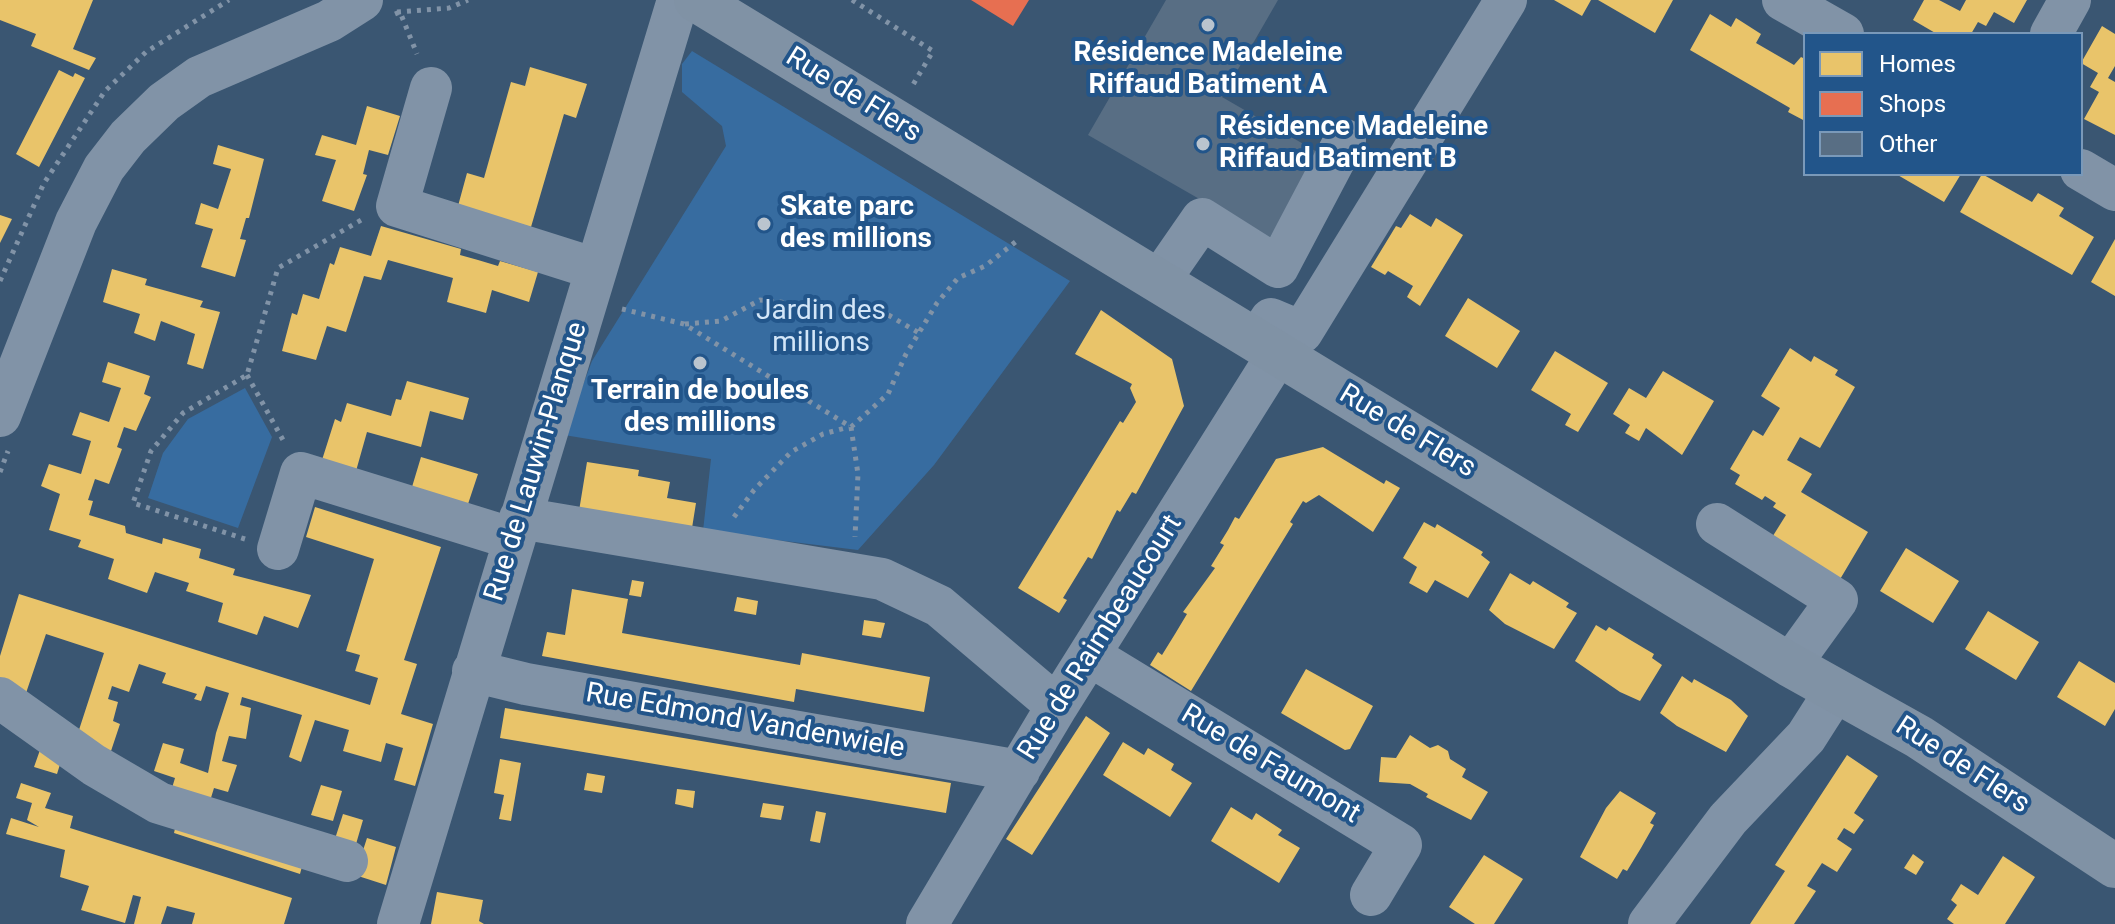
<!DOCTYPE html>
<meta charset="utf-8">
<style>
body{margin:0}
#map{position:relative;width:2115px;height:924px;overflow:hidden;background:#3a5672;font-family:Roboto,sans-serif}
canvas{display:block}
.legend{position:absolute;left:1803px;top:32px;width:280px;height:144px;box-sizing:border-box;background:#22558a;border:2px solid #7a99b9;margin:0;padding:10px 14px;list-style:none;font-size:24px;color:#fff}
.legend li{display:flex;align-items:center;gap:16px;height:40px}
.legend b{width:40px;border:2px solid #7a99b9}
</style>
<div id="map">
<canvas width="2115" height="924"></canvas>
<ul class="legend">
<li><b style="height:22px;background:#e9c46a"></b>Homes</li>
<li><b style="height:22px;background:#e76f51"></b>Shops</li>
<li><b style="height:22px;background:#586e84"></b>Other</li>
</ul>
</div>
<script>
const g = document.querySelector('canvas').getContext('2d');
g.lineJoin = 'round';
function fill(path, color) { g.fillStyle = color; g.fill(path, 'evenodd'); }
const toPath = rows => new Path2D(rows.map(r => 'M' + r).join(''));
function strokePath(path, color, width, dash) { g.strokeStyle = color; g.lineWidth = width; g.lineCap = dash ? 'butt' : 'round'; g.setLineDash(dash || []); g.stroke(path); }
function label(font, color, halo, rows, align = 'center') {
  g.font = font + ' Roboto,sans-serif'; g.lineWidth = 8; g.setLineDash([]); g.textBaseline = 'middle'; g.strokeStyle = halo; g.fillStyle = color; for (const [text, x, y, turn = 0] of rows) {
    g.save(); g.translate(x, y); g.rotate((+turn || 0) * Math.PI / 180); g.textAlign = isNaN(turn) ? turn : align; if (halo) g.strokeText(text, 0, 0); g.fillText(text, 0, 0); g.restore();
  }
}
fill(toPath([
 [692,51,1070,281,934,465,858,550,703,531,711,459,564,435,592,361,726,146,722,126,682,92,682,64],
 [245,388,272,437,238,528,148,498,163,453,188,419]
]), '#376ca0');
fill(toPath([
 [0,0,93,0,73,49,96,58,89,70,31,46,36,34,0,20],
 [1554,0,1591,0,1582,16],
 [1598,0,1673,0,1655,33],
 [1924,0,1939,0,1960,11,1966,0,2027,0,2014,23,1994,12,1986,26,1978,22,1971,34,1937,34,1913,20],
 [1710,14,1731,27,1736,18,1761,34,1756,43,1794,65,1801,57,1805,59,1805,121,1788,112,1790,108,1690,50],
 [2102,26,2115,34,2115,66,2108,78,2115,82,2115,135,2084,119,2099,92,2090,87,2098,73,2081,63],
 [530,67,587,84,576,118,564,114,531,227,458,206,467,173,484,178,511,82,525,86],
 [59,70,73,77,75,73,85,78,39,167,16,154],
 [367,106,400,116,388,155,369,150,363,174,367,175,354,211,322,201,336,160,315,155,322,135,356,145],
 [218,145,264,159,249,218,246,218,240,239,246,240,235,277,201,267,213,229,195,224,201,203,218,209,231,169,213,164],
 [1896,174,1961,174,1944,202],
 [1982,174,2032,202,2038,193,2064,208,2059,216,2094,237,2072,275,1960,212],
 [1410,214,1431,227,1436,218,1463,235,1420,306,1407,297,1413,286,1388,271,1385,275,1371,267,1396,226,1401,228],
 [0,215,12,219,0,243],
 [381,226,461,249,460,255,478,260,498,266,500,261,538,272,529,302,492,290,486,313,447,302,453,278,388,260,381,280,364,276,346,332,327,326,316,360,282,351,292,313,297,315,303,294,319,299,330,263,334,265,340,247,371,256],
 [2115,239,2115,296,2091,282],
 [112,269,147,279,145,285,203,301,200,307,220,312,203,369,187,364,195,334,161,321,155,341,134,333,140,314,103,302],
 [1468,298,1520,331,1497,368,1445,336],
 [1101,310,1172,359,1184,406,1136,494,1132,492,1120,512,1117,510,1092,559,1088,557,1063,598,1067,600,1059,613,1018,588,1120,421,1123,423,1136,402,1130,388,1132,384,1075,354],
 [1790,348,1811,362,1814,356,1838,370,1835,375,1855,387,1820,448,1800,437,1787,460,1812,474,1801,492,1868,532,1839,581,1771,539,1786,515,1773,507,1776,503,1765,496,1762,500,1735,484,1740,475,1730,469,1753,430,1763,436,1780,408,1761,396],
 [1555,351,1608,383,1578,432,1565,425,1571,414,1531,390],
 [108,362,150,376,144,394,151,397,136,431,124,427,117,447,122,449,109,484,95,479,88,500,93,501,89,515,125,526,126,533,162,544,163,538,201,549,199,558,235,569,233,575,311,595,298,628,264,616,257,635,218,622,223,603,186,591,189,583,155,572,147,593,108,579,114,559,78,547,81,540,49,530,60,494,41,486,49,464,81,474,91,441,72,435,80,412,109,422,121,388,102,382],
 [1663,371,1714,401,1682,455,1646,428,1639,441,1625,433,1630,425,1613,414,1629,388,1646,398],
 [407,381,469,398,463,420,430,411,421,447,367,432,356,471,322,460,335,419,341,422,347,403,391,416,396,399,401,400],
 [1323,447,1384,484,1386,480,1400,488,1373,532,1319,495,1306,503,1303,501,1290,522,1293,524,1191,691,1150,665,1158,652,1162,655,1175,634,1187,614,1183,612,1215,568,1211,566,1224,545,1220,543,1228,530,1235,517,1239,519,1276,459],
 [421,457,478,474,468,504,412,487],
 [587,462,639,470,638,476,670,482,667,498,696,503,692,528,579,511],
 [315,507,441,547,404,660,417,664,401,714,433,724,415,786,394,780,403,748,386,743,381,762,343,751,349,730,315,720,301,762,289,757,302,715,242,697,240,705,251,708,246,739,229,736,222,761,237,765,228,792,214,788,210,801,172,788,175,778,154,771,163,743,184,749,180,763,208,773,216,733,229,693,206,686,201,701,194,699,197,694,162,683,166,673,139,664,129,692,112,686,108,699,118,702,113,721,120,724,111,751,77,736,104,653,46,634,25,696,0,687,0,656,19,594,370,705,378,678,355,671,360,655,346,651,374,559,306,537],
 [1424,522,1435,528,1437,524,1483,552,1481,555,1490,562,1468,598,1435,580,1427,593,1409,583,1417,567,1403,558],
 [1906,548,1959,581,1933,623,1880,591],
 [1510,573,1530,585,1533,581,1569,603,1566,607,1577,613,1554,649,1505,624,1489,610],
 [632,580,644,582,641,597,629,595],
 [572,589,628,599,622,633,800,665,802,653,930,677,924,712,796,689,794,702,542,656,547,632,565,635],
 [737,597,758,601,756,615,734,611],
 [1988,611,2039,642,2016,680,1965,649],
 [864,620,885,623,881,638,862,635],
 [1596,625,1606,631,1609,627,1632,641,1654,654,1652,658,1662,665,1640,701,1620,692,1575,661],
 [2079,661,2115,683,2115,709,2105,726,2057,697],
 [1306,669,1373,706,1350,749,1345,750,1281,713],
 [1682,676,1692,683,1694,679,1731,700,1748,716,1726,752,1677,726,1660,713],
 [505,708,951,783,946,813,500,738],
 [1086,716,1110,733,1032,855,1006,839],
 [1410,735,1430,748,1438,745,1448,751,1450,759,1466,769,1462,777,1488,792,1471,820,1426,797,1428,794,1410,784,1379,782,1381,757,1396,758],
 [1123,742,1144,755,1148,748,1174,764,1171,770,1192,783,1170,817,1103,775],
 [40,750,62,758,57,774,34,767],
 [1847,755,1878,776,1854,813,1864,820,1854,834,1844,828,1837,839,1852,849,1837,872,1822,863,1807,886,1816,891,1794,924,1750,924,1785,871,1775,865],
 [500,759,521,763,511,821,499,819,504,795,494,793],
 [587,773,605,776,602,793,584,790],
 [21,783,51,793,45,808,73,816,70,828,292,898,284,924,192,924,195,913,167,906,161,924,134,924,141,897,133,895,125,923,81,910,89,886,60,877,65,850,6,834,11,818,39,827,27,820,32,803,16,798],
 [321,785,342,791,333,821,311,815],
 [677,789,695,791,693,808,675,804],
 [1620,791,1656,813,1650,823,1654,825,1641,848,1627,871,1623,869,1617,879,1580,857,1606,808],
 [763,803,784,806,781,820,760,817],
 [1231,807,1252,820,1256,813,1282,830,1278,835,1300,848,1279,883,1211,841],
 [816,811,826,813,820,843,810,841],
 [343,814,363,820,354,851,333,845],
 [176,824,304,859,300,874,174,833],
 [367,838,396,847,386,885,355,875],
 [1913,854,1924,862,1916,875,1904,868],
 [1484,855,1523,879,1494,924,1475,924,1449,907],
 [2003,856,2035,877,2005,924,1954,924,1947,919,1957,905,1951,900,1961,884,1978,895],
 [437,892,483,900,479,921,484,924,431,924]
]), '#e9c46a');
fill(toPath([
 [971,0,1029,0,1013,26]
]), '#e76f51');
fill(toPath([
 [1166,0,1278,0,1222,97,1319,153,1269,239,1088,135]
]), '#586e84');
strokePath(toPath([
 [852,0,933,51,911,88],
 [397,12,449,8,468,0],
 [395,14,400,12,417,54],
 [0,281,44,183,105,91,146,52,229,0],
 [622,309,684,324,851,427,858,474,855,537],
 [685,324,721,321,760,300,885,313,919,333],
 [247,375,283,440],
 [851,427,888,394,906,354,937,303,958,278,985,266,1018,240],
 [0,472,8,451],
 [734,517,754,490,791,452,823,434,849,427],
 [245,539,133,503,151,451,183,413,247,375,278,268,363,219]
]), '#8193a7', 5, [4, 6]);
strokePath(toPath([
 [1783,0,1843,34],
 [2051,34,2070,0],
 [431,88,397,206,596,269],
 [2081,170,2115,190],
 [1159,281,1202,219,1278,267,1345,140],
 [1257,340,1271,319,1302,332,1506,0],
 [0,416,76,222,104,168,128,137,164,102,199,77,329,21,362,0],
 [520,518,882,579,939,606,1057,706],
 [1717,524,1837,600,1790,665],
 [278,549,301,473,514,539],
 [1089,655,1401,845,1371,895],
 [473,671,526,684,1019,771],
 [0,698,94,765,159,803,347,861],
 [398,924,678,0],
 [927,924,1057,706,1278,354],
 [1649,924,1728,819,1806,737,1836,690]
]), '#8193a7', 42);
strokePath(toPath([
 [696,0,1790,665,1919,737,2115,866]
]), '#8092a5', 44);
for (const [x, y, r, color] of [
 [1208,25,8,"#bac4ce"],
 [1203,144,8,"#bac4ce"],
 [764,224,8,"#bac4ce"],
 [700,363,8,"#bac4ce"]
]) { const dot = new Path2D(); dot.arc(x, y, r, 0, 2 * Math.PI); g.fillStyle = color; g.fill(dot); strokePath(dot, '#22558a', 3); }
label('bold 28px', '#fff', '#22558a', [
 ["Résidence Madeleine",1208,54],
 ["Riffaud Batiment A",1208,86],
 ["Résidence Madeleine",1219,128,"left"],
 ["Riffaud Batiment B",1219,160,"left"],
 ["Skate parc",780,208,"left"],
 ["des millions",780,240,"left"],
 ["Terrain de boules",700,392],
 ["des millions",700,424]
]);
label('28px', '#fff', '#22558a', [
 ["Rue de Flers",853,96,32],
 ["Rue de Flers",1407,432,31],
 ["Rue de Lauwin-Planque",537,462,-73],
 ["Rue de Raimbeaucourt",1101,638,-58],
 ["Rue Edmond Vandenwiele",745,722,10],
 ["Rue de Faumont",1270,765,31],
 ["Rue de Flers",1962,766,33]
]);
label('28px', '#d3e6f8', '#22558a', [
 ["Jardin des",821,312],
 ["millions",821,344]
]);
</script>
